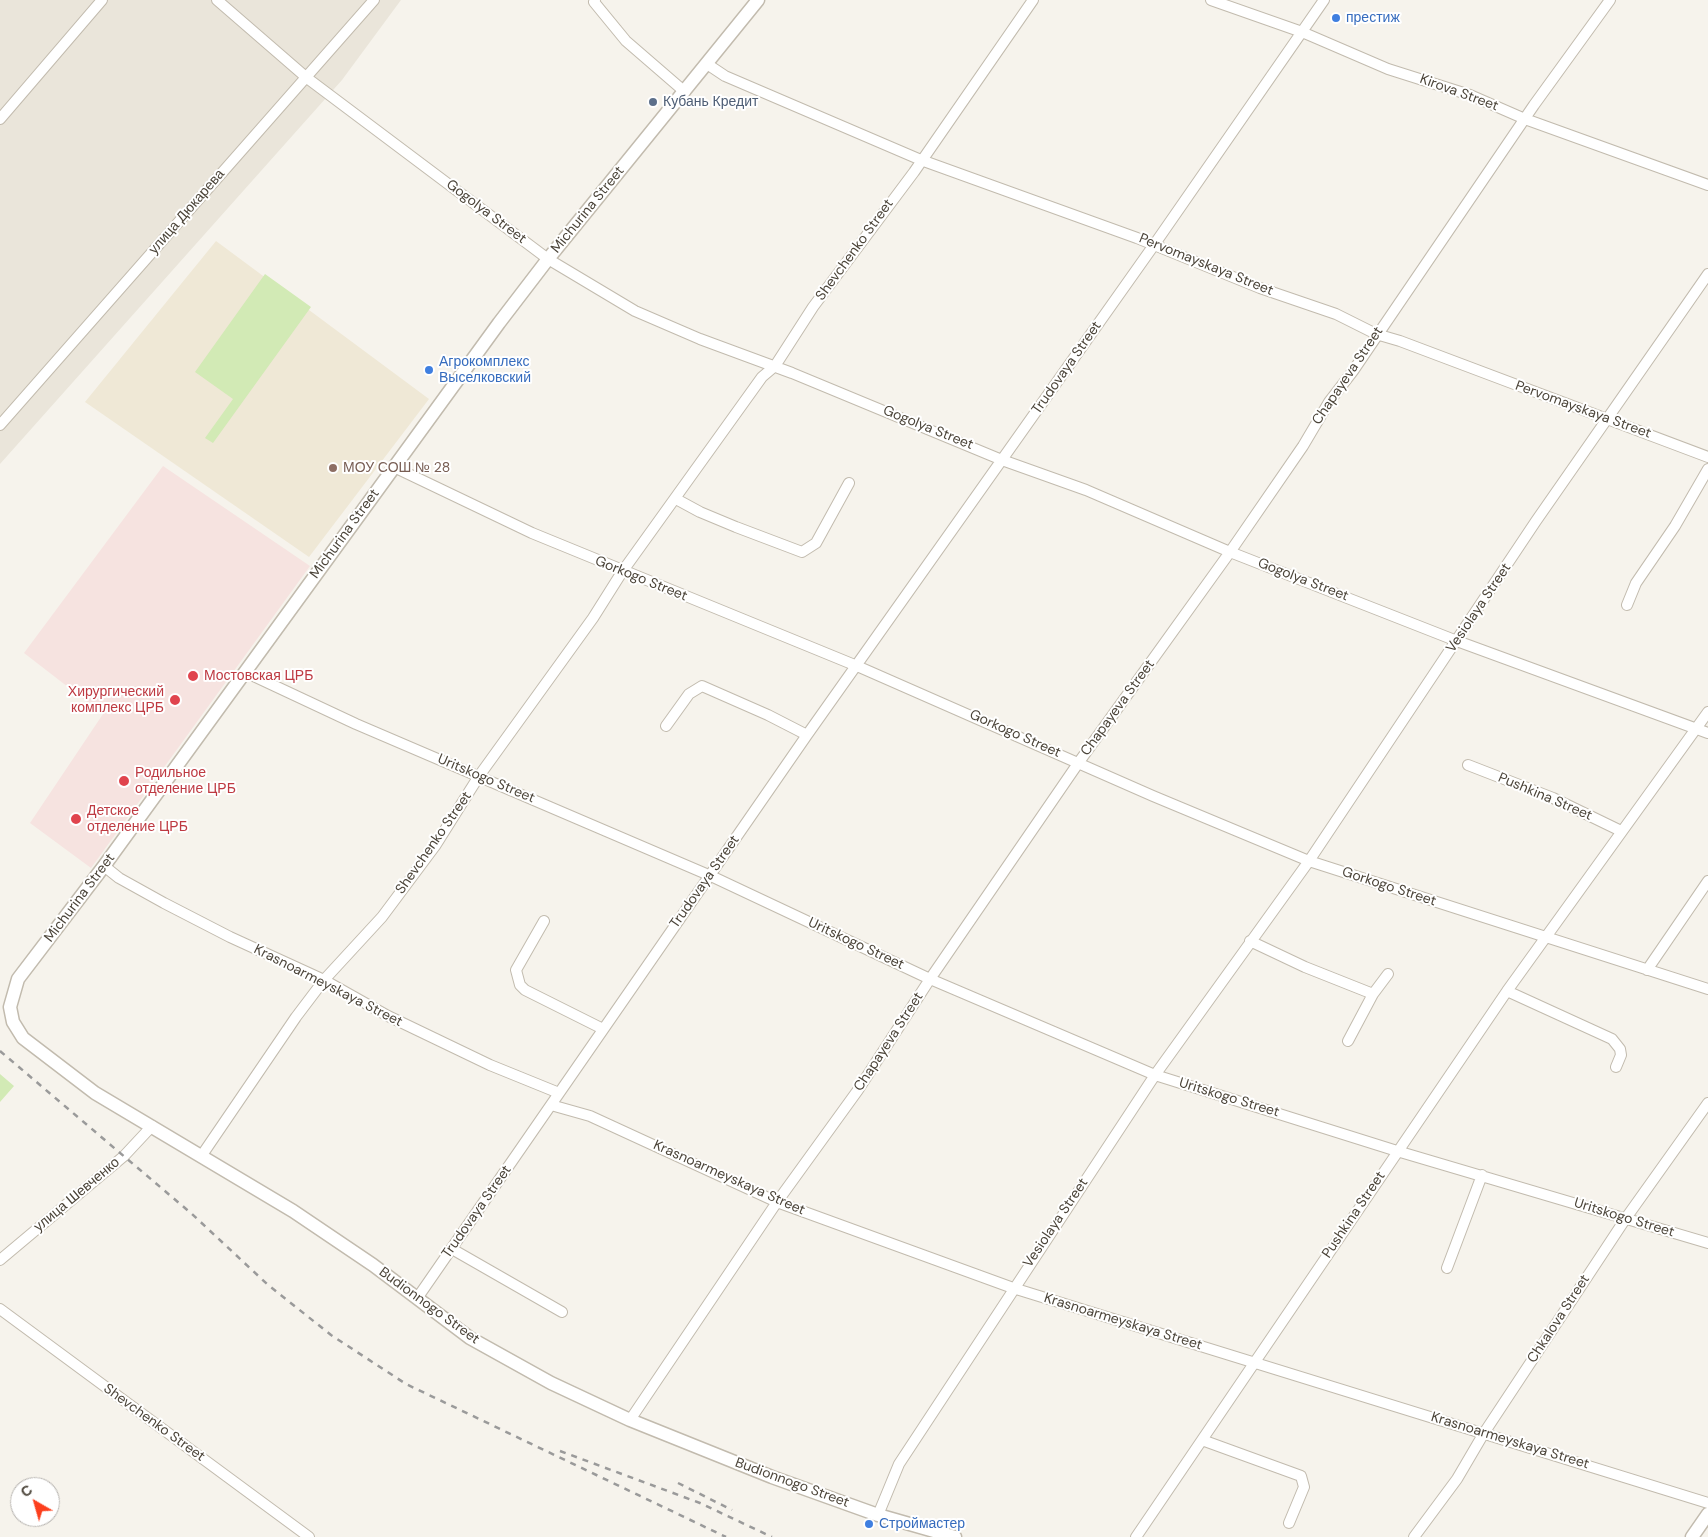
<!DOCTYPE html>
<meta charset="utf-8">
<style>
body{margin:0}
#map{position:relative;width:1708px;height:1537px;overflow:hidden;background:#f6f3ec;font-family:"DM Sans",sans-serif}
canvas{display:block}
.north{position:absolute;left:10px;top:1477px;width:50px;height:50px;box-sizing:border-box;background:#fff;border:1px solid #b7b4b0;border-radius:50%;rotate:322deg;font-size:14px;font-weight:700;line-height:20px;text-align:center;color:#4b4439}
.north::after{content:'';display:block;margin:auto;width:18px;height:22px;background:#fc3f1d;clip-path:polygon(50% 0,100% 100%,50% 72%,0 100%)}
</style>
<div id="map">
<canvas width="1708" height="1537"></canvas>
<div class="north">С</div>
</div>
<script>
const g = document.querySelector('canvas').getContext('2d');
g.lineJoin = 'round';
function fill(path, color) { g.fillStyle = color; g.fill(path, 'evenodd'); }
const toPath = rows => new Path2D(rows.map(r => 'M' + r).join(''));
function strokePath(path, color, width, dash) { g.strokeStyle = color; g.lineWidth = width; g.lineCap = dash ? 'butt' : 'round'; g.setLineDash(dash || []); g.stroke(path); }
function label(font, color, halo, rows, align = 'center') {
  g.font = font + ' "DM Sans",sans-serif'; g.lineWidth = 4; g.setLineDash([]); g.textBaseline = 'middle'; g.strokeStyle = halo; g.fillStyle = color; for (const [text, x, y, turn = 0] of rows) {
    g.save(); g.translate(x, y); g.rotate((+turn || 0) * Math.PI / 180); g.textAlign = isNaN(turn) ? turn : align; if (halo) g.strokeText(text, 0, 0); g.fillText(text, 0, 0); g.restore();
  }
}
fill(toPath([
 [0,0,401,0,342,80,0,464]
]), '#eae5da');
fill(toPath([
 [216,241,429,399,309,557,85,402]
]), '#efe8d6');
fill(toPath([
 [163,466,310,566,91,868,30,823,103,714,24,653]
]), '#f6e3e0');
fill(toPath([
 [265,274,311,307,213,443,205,438,233,399,195,372],
 [0,1074,14,1086,0,1102]
]), '#d2eab5');
const minor = toPath([
 [217,0,307,78,548,259,635,311,700,339,792,373,1002,460,1086,490,1230,552,1457,641,1708,733],
 [595,0,594,2,626,41,685,92],
 [1211,0,1302,32,1388,69,1470,95,1525,119,1708,185],
 [707,64,725,76,921,160,1137,238,1260,288,1336,314,1376,334,1400,341,1708,457],
 [0,119,102,0],
 [0,425,374,0],
 [394,467,532,533,857,666,1153,796,1309,861,1708,989],
 [676,499,700,512,736,527,802,552,816,543,849,483],
 [1627,605,1636,583,1675,526,1708,469],
 [245,672,356,724,711,876,930,979,1155,1075,1397,1151,1708,1243],
 [666,726,689,694,702,686,768,715,807,735],
 [1468,765,1553,798,1621,831],
 [104,866,119,878,164,903,230,937,324,980,388,1016,490,1065,559,1093],
 [544,921,516,970,520,985,525,990,603,1029],
 [1250,941,1305,967,1373,994],
 [1647,970,1708,881],
 [1507,991,1612,1039,1620,1049,1621,1055,1616,1067],
 [1348,1041,1373,994,1388,974],
 [551,1105,590,1116,777,1202,1013,1288,1708,1503],
 [202,1155,296,1017,324,980,382,917,435,846,479,776,593,618,622,572,762,377,775,366,813,307,914,172,1033,0],
 [452,1249,562,1312],
 [0,1260,124,1156,152,1126],
 [1447,1268,1482,1175],
 [418,1297,807,735,1154,245,1324,0],
 [0,1309,309,1537],
 [630,1420,777,1202,858,1090,930,979,1079,762,1230,552,1303,446,1329,402,1353,371,1534,105,1610,0],
 [1202,1440,1301,1476,1304,1487,1289,1523],
 [878,1515,899,1464,1155,1075,1309,861,1536,521,1708,274],
 [1136,1537,1507,991,1708,712],
 [1414,1537,1457,1479,1484,1433,1626,1218,1708,1103]
]);
const tertiary = toPath([
 [758,0,548,259,499,323,104,866,18,979,10,1007,13,1022,23,1038,95,1093,293,1211,373,1265,470,1338,551,1383,630,1420,772,1477,878,1515,955,1537],
 [1692,1537,1708,1514]
]);
strokePath(minor, '#c2bbae', 12);
strokePath(tertiary, '#c2bbae', 15);
strokePath(minor, '#fff', 10);
strokePath(tertiary, '#fff', 12);
strokePath(toPath([
 [0,1051,192,1214,267,1284,331,1335,406,1384,726,1537],
 [560,1451,700,1503,772,1537],
 [678,1483,732,1510]
]), '#9a9a9a', 2.5, [6, 6]);
for (const [x, y, r, color] of [
 [1336,18,5,"#3f7fe0"],
 [653,102,5,"#5c6f8a"],
 [429,370,5,"#3f7fe0"],
 [333,468,5,"#8d6e63"],
 [193,676,6,"#e0444e"],
 [175,700,6,"#e0444e"],
 [124,781,6,"#e0444e"],
 [76,819,6,"#e0444e"],
 [869,1524,5,"#3f7fe0"]
]) { const dot = new Path2D(); dot.arc(x, y, r, 0, 2 * Math.PI); g.fillStyle = color; g.fill(dot); strokePath(dot, '#fff', 2); }
label('14px', '#366cbe', '#fff', [
 ["престиж",1346,18],
 ["Агрокомплекс",439,362],
 ["Выселковский",439,378],
 ["Строймастер",879,1524]
], 'left');
label('14px', '#4b4439', '#fff', [
 ["Kirova Street",1459,93,20],
 ["Michurina Street",588,210,-51],
 ["улица Дюкарева",187,212,-49],
 ["Gogolya Street",486,212,37],
 ["Shevchenko Street",855,250,-54],
 ["Pervomayskaya Street",1206,265,22],
 ["Trudovaya Street",1067,368,-55],
 ["Chapayeva Street",1348,376,-56],
 ["Pervomayskaya Street",1583,410,20],
 ["Gogolya Street",928,428,22],
 ["Michurina Street",345,534,-54],
 ["Gorkogo Street",641,579,22],
 ["Gogolya Street",1303,580,21],
 ["Vesiolaya Street",1479,608,-56],
 ["Chapayeva Street",1118,708,-54],
 ["Gorkogo Street",1015,734,24],
 ["Uritskogo Street",486,779,23],
 ["Pushkina Street",1545,797,23],
 ["Shevchenko Street",434,843,-55],
 ["Trudovaya Street",705,882,-55],
 ["Gorkogo Street",1389,887,18],
 ["Michurina Street",80,898,-53],
 ["Uritskogo Street",856,944,25],
 ["Krasnoarmeyskaya Street",328,986,27],
 ["Chapayeva Street",889,1042,-57],
 ["Uritskogo Street",1229,1098,17],
 ["Krasnoarmeyskaya Street",729,1178,24],
 ["улица Шевченко",77,1195,-40],
 ["Trudovaya Street",477,1212,-55],
 ["Pushkina Street",1354,1215,-56],
 ["Uritskogo Street",1624,1218,17],
 ["Vesiolaya Street",1056,1223,-56],
 ["Budionnogo Street",429,1306,36],
 ["Chkalova Street",1559,1319,-57],
 ["Krasnoarmeyskaya Street",1123,1322,17],
 ["Shevchenko Street",154,1423,36],
 ["Krasnoarmeyskaya Street",1510,1441,17],
 ["Budionnogo Street",792,1483,20]
]);
label('14px', '#4e5e75', '#fff', [
 ["Кубань Кредит",663,102]
], 'left');
label('14px', '#785e54', '#fff', [
 ["МОУ СОШ № 28",343,468]
], 'left');
label('14px', '#be3a42', '#fff', [
 ["Мостовская ЦРБ",204,676],
 ["Хирургический",164,692,"right"],
 ["комплекс ЦРБ",164,708,"right"],
 ["Родильное",135,773],
 ["отделение ЦРБ",135,789],
 ["Детское",87,811],
 ["отделение ЦРБ",87,827]
], 'left');
</script>
